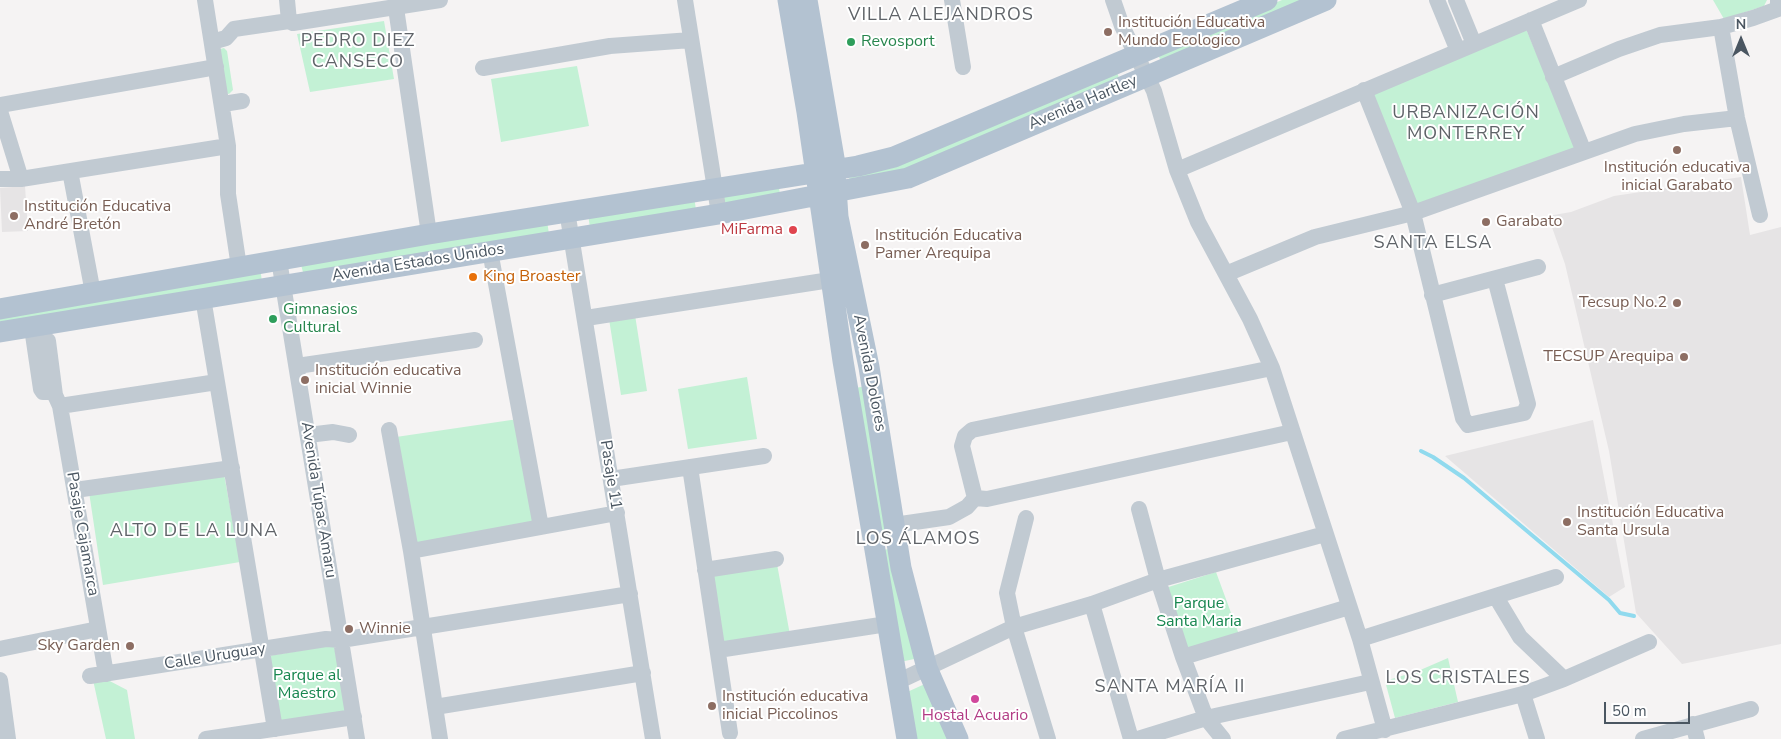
<!DOCTYPE html>
<meta charset="utf-8">
<style>
body{margin:0}
#map{position:relative;width:1781px;height:739px;overflow:hidden;background:#f5f3f3;font-family:"Nunito Sans",sans-serif}
canvas{display:block}
.north{position:absolute;left:1716px;top:15px;width:50px;height:50px;-webkit-text-stroke:4px #fff;paint-order:stroke;rotate:0deg;font-size:14px;font-weight:700;line-height:20px;text-align:center;color:#4a5661}
.north::after{content:'';display:block;margin:auto;width:18px;height:22px;background:#4a5661;clip-path:polygon(50% 0,100% 100%,50% 72%,0 100%)}
.scale{position:absolute;left:1604px;top:702px;width:86px;height:22px;box-sizing:border-box;border:2px solid #4a5661;border-top:0;padding-left:6px;font-size:15px;line-height:18px;white-space:nowrap;color:#4a5661;-webkit-text-stroke:4px #fff;paint-order:stroke}
</style>
<div id="map">
<canvas width="1781" height="739"></canvas>
<div class="north">N</div>
<div class="scale">50 m</div>
</div>
<script>
const g = document.querySelector('canvas').getContext('2d');
g.lineJoin = 'round';
function fill(path, color) { g.fillStyle = color; g.fill(path, 'evenodd'); }
const toPath = rows => new Path2D(rows.map(r => 'M' + r).join(''));
function strokePath(path, color, width, dash) { g.strokeStyle = color; g.lineWidth = width; g.lineCap = dash ? 'butt' : 'round'; g.setLineDash(dash || []); g.stroke(path); }
function label(font, color, halo, rows, align = 'center') {
  g.font = font + ' "Nunito Sans",sans-serif'; g.lineWidth = 4; g.setLineDash([]); g.textBaseline = 'middle'; g.strokeStyle = halo; g.fillStyle = color; for (const [text, x, y, turn = 0] of rows) {
    g.save(); g.translate(x, y); g.rotate((+turn || 0) * Math.PI / 180); g.textAlign = isNaN(turn) ? turn : align; if (halo) g.strokeText(text, 0, 0); g.fillText(text, 0, 0); g.restore();
  }
}
fill(toPath([
 [1741,177,1750,235,1781,227,1781,644,1682,664,1636,613,1609,451,1565,264,1548,216,1571,212,1614,196],
 [25,186,28,231,2,232,0,188],
 [1593,420,1625,587,1609,597,1445,456]
]), '#e6e4e5');
fill(toPath([
 [1282,0,1312,0,1162,64,1157,52],
 [1713,0,1767,0,1764,6,1724,19],
 [384,21,394,79,310,92,297,34],
 [1526,29,1577,149,1416,205,1369,94],
 [224,48,227,51,233,90,229,94,225,93,220,49],
 [577,66,589,126,501,142,491,79],
 [1116,69,1120,81,906,172,851,182,849,178],
 [779,188,780,194,727,205,723,199,725,194],
 [694,196,696,210,590,228,588,214],
 [547,221,549,234,304,276,300,261],
 [260,267,262,282,0,325,0,315],
 [635,315,647,391,621,395,609,319],
 [747,377,757,439,688,449,678,389],
 [867,386,888,530,878,532,855,388],
 [518,419,535,524,415,544,396,437],
 [224,474,240,562,103,585,89,492],
 [891,549,919,658,900,662,881,550],
 [777,564,790,635,723,646,710,574],
 [1216,572,1241,640,1181,656,1159,590],
 [334,645,346,713,279,724,268,656],
 [1448,658,1458,702,1395,718,1385,681,1418,671],
 [104,678,127,690,135,739,106,739,93,680],
 [927,683,952,739,913,739,905,693]
]), '#c3f1d5');
strokePath(toPath([
 [1421,451,1433,457,1464,478,1609,600,1620,613,1634,616]
]), '#90daee', 4);
strokePath(toPath([
 [205,0,228,146,228,194,239,267],
 [287,0,289,21],
 [685,0,719,214],
 [952,0,963,67],
 [1113,0,1122,26,1154,91,1177,170,1198,222,1250,319,1272,368,1360,639,1385,730],
 [1437,0,1458,51],
 [1456,0,1474,44],
 [396,8,429,234],
 [1531,20,1584,152],
 [1721,27,1737,118,1760,215],
 [212,42,226,38,234,29,289,21,293,23,440,0],
 [483,68,610,46,691,40],
 [1553,77,1619,49,1660,35,1721,27,1753,18,1778,9,1778,0],
 [1364,90,1413,213,1463,418,1468,425,1524,413,1528,404,1495,279],
 [223,104,242,101],
 [0,105,216,67],
 [0,111,21,179],
 [1177,170,1579,0],
 [70,171,93,293],
 [0,179,21,179,228,146],
 [567,211,653,739],
 [490,251,541,527],
 [279,260,357,739],
 [1226,274,1315,237,1413,213,1635,134,1684,124,1737,118],
 [1432,295,1538,267],
 [203,298,275,729],
 [586,318,830,280],
 [32,328,41,389,43,392,51,392,55,395],
 [34,338,48,341,55,395,60,406,106,674],
 [297,366,475,340],
 [1272,368,972,430,965,436,962,446,975,498,987,499,1292,432],
 [60,406,217,382],
 [389,430,411,551,440,739],
 [308,435,333,432,349,435],
 [690,467,730,733],
 [611,479,764,456],
 [75,490,232,468],
 [1139,509,1158,580,1183,657,1206,718,1223,739],
 [1026,518,1007,593,1014,627,1048,739],
 [894,525,949,517,967,507,975,498],
 [411,551,617,513],
 [705,570,776,559],
 [1496,597,1520,637,1564,679],
 [1092,604,1131,739],
 [1360,639,1556,577],
 [0,649,98,629],
 [718,650,887,624],
 [1183,657,1349,607],
 [90,676,326,639,341,640,630,594],
 [0,680,8,739],
 [897,682,1014,627,1092,604,1158,580,1325,534],
 [1523,694,1537,739],
 [435,707,643,673],
 [1693,724,1697,739],
 [206,739,354,717],
 [1138,739,1206,718,1370,682],
 [1344,739,1523,694,1564,679,1649,642],
 [1643,739,1751,709]
]), '#c1cad2', 16);
strokePath(toPath([
 [788,0,807,112,843,361,907,739],
 [807,0,834,158,838,217,869,367,901,568,927,668,958,739],
 [0,309,429,234,858,166,894,157,1267,0],
 [0,332,719,214,908,178,1326,0]
]), '#b3c2d1', 21);
for (const [x, y, r, color] of [
 [1108,32,5,"#8d6e63"],
 [851,42,5,"#2e9e5b"],
 [1677,150,5,"#8d6e63"],
 [14,216,5,"#8d6e63"],
 [1486,222,5,"#8d6e63"],
 [793,230,5,"#e0444e"],
 [865,245,5,"#8d6e63"],
 [473,277,5,"#e8710a"],
 [1677,303,5,"#8d6e63"],
 [273,319,5,"#2e9e5b"],
 [1684,357,5,"#8d6e63"],
 [305,380,5,"#8d6e63"],
 [1567,522,5,"#8d6e63"],
 [349,629,5,"#8d6e63"],
 [130,646,5,"#8d6e63"],
 [975,699,5,"#d1479c"],
 [712,706,5,"#8d6e63"]
]) { const dot = new Path2D(); dot.arc(x, y, r, 0, 2 * Math.PI); g.fillStyle = color; g.fill(dot); strokePath(dot, '#fff', 2); }
label('16px', '#785e54', '#fff', [
 ["Institución Educativa",1118,23],
 ["Mundo Ecologico",1118,41],
 ["Institución educativa",1677,168,"center"],
 ["inicial Garabato",1677,186,"center"],
 ["Institución Educativa",24,207],
 ["André Bretón",24,225],
 ["Garabato",1496,222],
 ["Institución Educativa",875,236],
 ["Pamer Arequipa",875,254],
 ["Tecsup No.2",1667,303,"right"],
 ["TECSUP Arequipa",1674,357,"right"],
 ["Institución educativa",315,371],
 ["inicial Winnie",315,389],
 ["Institución Educativa",1577,513],
 ["Santa Ursula",1577,531],
 ["Winnie",359,629],
 ["Sky Garden",120,646,"right"],
 ["Institución educativa",722,697],
 ["inicial Piccolinos",722,715]
], 'left');
label('16px', '#27864d', '#fff', [
 ["Revosport",861,42],
 ["Gimnasios",283,310],
 ["Cultural",283,328]
], 'left');
label('16px', '#4a5661', '#fff', [
 ["Avenida Hartley",1083,103,-23],
 ["Avenida Estados Unidos",418,263,-9],
 ["Avenida Dolores",869,373,79],
 ["Pasaje 11",610,475,81],
 ["Avenida Túpac Amaru",318,500,81],
 ["Pasaje Cajamarca",82,534,80],
 ["Calle Uruguay",215,657,-9]
]);
label('16px', '#be3a42', '#fff', [
 ["MiFarma",783,230]
], 'right');
label('16px', '#c56008', '#fff', [
 ["King Broaster",483,277]
], 'left');
label('16px', '#17864f', '#fff', [
 ["Parque",1199,604],
 ["Santa Maria",1199,622],
 ["Parque al",307,676],
 ["Maestro",307,694]
]);
label('16px', '#b23c85', '#fff', [
 ["Hostal Acuario",975,716]
]);
g.letterSpacing = '1px';
label('18px', '#5f6368', '#fff', [
 ["VILLA ALEJANDROS",941,16],
 ["PEDRO DIEZ",358,42],
 ["CANSECO",358,63],
 ["URBANIZACIÓN",1466,114],
 ["MONTERREY",1466,135],
 ["SANTA ELSA",1433,244],
 ["ALTO DE LA LUNA",194,532],
 ["LOS ÁLAMOS",918,540],
 ["LOS CRISTALES",1458,679],
 ["SANTA MARÍA II",1170,688]
]);
g.letterSpacing = '0px';
</script>
